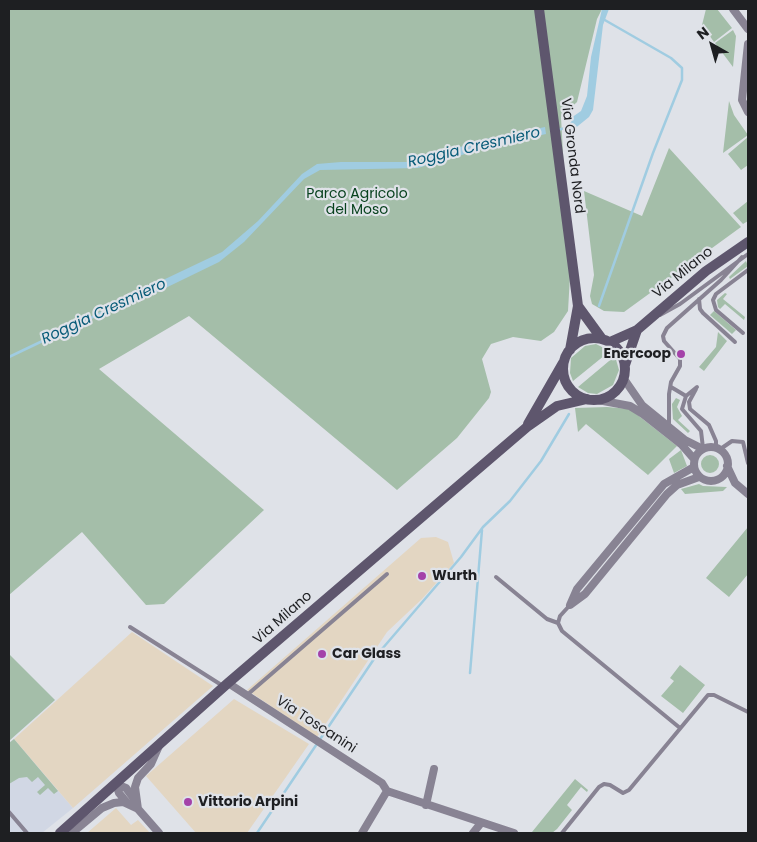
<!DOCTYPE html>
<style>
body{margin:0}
#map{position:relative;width:757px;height:842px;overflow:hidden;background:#dfe2e8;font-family:Poppins,sans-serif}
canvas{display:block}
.frame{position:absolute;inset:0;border:10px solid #1e1f22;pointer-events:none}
.north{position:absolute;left:687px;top:20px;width:50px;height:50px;-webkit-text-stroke:4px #dfe2e8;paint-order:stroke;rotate:322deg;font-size:14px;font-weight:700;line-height:20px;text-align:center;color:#1e1f22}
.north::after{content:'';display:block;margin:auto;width:18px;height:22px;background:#1e1f22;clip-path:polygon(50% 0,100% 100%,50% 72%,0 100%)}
</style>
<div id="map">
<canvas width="757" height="842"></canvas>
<div class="frame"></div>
<div class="north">N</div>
</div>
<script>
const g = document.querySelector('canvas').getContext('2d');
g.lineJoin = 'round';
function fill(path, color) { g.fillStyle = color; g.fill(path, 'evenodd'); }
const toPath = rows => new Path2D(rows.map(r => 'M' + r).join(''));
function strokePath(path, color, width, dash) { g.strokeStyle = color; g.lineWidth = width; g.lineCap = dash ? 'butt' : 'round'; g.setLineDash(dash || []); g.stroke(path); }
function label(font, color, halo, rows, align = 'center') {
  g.font = font + ' Poppins,sans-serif'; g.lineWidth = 4.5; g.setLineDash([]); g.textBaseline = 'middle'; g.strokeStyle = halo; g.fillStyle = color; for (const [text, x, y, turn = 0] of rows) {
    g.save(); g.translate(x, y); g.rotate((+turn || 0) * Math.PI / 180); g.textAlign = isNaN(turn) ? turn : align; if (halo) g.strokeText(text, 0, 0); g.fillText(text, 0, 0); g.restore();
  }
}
fill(toPath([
 [14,739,73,808,42,833,9,833,9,743]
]), '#d1d7e4');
fill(toPath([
 [436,537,448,542,454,563,422,599,387,632,317,737,247,690,421,538],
 [132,632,213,686,73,808,14,739],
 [234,699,309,744,247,833,196,833,146,776],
 [116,808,131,825,138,820,150,833,87,833]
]), '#e3d6c2');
fill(toPath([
 [9,9,602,9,597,19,577,102,561,117,570,276,568,311,554,332,541,341,513,337,491,344,482,359,491,392,489,398,457,438,397,490,189,316,99,369,264,510,164,604,146,605,82,532,9,595],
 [706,9,717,9,732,28,714,42,702,25],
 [733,30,736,36,733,67,715,43],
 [729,101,734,115,748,135,723,153],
 [748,137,748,165,741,170,728,154],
 [669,148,741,227,624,312,604,311,592,304,590,296,594,275,584,191,642,216],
 [748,201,748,221,743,224,733,213],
 [746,261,748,266,730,279,729,277],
 [725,293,727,294,723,299,745,317,744,320,725,304,720,309,718,307,717,300],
 [714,311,736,330,732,334,710,315],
 [718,332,727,341,704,371,699,367,716,347],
 [596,344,610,351,573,381,570,373,571,358,585,346],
 [615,356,619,370,613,385,597,394,588,393,578,387],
 [676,398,680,400,677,407,682,416,678,420,690,431,688,433,673,419,672,404],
 [607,407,630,409,677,446,648,475,586,424,578,432,575,408],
 [681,450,687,466,674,473,669,459],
 '701 464a9 9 0 1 1 18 0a9 9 0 1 1-18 0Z',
 [699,484,703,486,727,487,723,491,685,494,681,489],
 [748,527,748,574,729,597,706,578],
 [9,654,55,700,9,741],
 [680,665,705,685,683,713,661,696,674,681,670,678],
 [14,739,58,791,54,794,48,788,40,795,37,792,45,785,38,777,32,782,27,777,19,778,9,784,9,743],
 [575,779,588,790,587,792,581,787,567,805,572,810,557,829,552,833,532,832]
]), '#a4bea9');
fill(toPath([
 [602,9,609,9,603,25,593,110,589,117,573,130,571,118,581,111,587,96,591,57],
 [545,127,546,134,492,146,418,168,320,170,304,179,244,242,219,262,147,297,142,290,222,252,258,221,302,174,317,164,341,162,408,162,428,158,481,140]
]), '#a0cce1');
strokePath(toPath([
 [557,130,566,128,574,121],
 [599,306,653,153,682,80,682,68,671,58,603,19],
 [9,357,145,292],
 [470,673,482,530],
 [257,833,376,656,461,557,483,527,510,501,541,461,569,414]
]), '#a0cce1', 2.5);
strokePath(toPath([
 [699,299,700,309,703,313,735,342],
 [660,315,680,304,748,254],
 [743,333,716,310,713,300,716,294,748,270],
 [671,387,686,396],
 [697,387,686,396,682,409,701,431,703,448],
 [696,389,689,402,690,409,709,425,716,441,716,448],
 [669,427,669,394,671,382,680,366,680,359,664,341,663,336,667,328,721,280,742,257],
 [719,450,732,441,743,442,748,463],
 [496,577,547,619,558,623],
 [558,623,562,631,680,728],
 [558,623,560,616,570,605],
 [130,627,223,686],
 [247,695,387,574],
 [9,812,27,833],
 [562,833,599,787,604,784,610,785,623,793,629,790,708,695,714,695,748,712]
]), '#888393', 4);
strokePath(toPath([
 [733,9,748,29],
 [748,44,742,100,748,112],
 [624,379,642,405,685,440,703,449],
 [598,400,630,406,643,414,681,444,694,459],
 '694 464a17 17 0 1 1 34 0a17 17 0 1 1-34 0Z',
 [727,466,735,483,748,494],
 [694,467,664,484,577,589,570,605,585,594,667,494,677,485,699,477],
 [228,683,382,783,387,791,514,833],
 [116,784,119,793,128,804],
 [116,784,126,788,135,800],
 [426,805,434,769],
 [72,833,102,808,114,803,123,802,138,809],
 [159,833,138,809,135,787,138,778,151,764,159,746],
 [362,833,387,791],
 [473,833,481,823]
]), '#888393', 8);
strokePath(toPath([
 [539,9,578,306,570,350],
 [578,306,602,339],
 '563 369a31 31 0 1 1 62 0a31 31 0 1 1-62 0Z',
 [610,342,637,330,706,271,748,242],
 [625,365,637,330],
 [528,424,563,363],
 [60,833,228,683,527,427,557,406,587,399]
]), '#5e566d', 10);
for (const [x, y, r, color] of [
 [681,354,5,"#a442a9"],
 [422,576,5,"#a442a9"],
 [322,654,5,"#a442a9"],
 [188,802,5,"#a442a9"]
]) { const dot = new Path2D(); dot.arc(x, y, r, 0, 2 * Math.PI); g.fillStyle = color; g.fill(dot); strokePath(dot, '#dfe2e8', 2); }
label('14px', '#1e1f22', '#dfe2e8', [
 ["Via Gronda Nord",572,156,83],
 ["Via Milano",683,273,-39],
 ["Via Milano",283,618,-41],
 ["Via Toscanini",316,725,33]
]);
label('14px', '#08421e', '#dfe2e8', [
 ["Parco Agricolo",357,194],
 ["del Moso",357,210]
]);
label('bold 14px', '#1e1f22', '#dfe2e8', [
 ["Enercoop",671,354,"right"],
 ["Wurth",432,576],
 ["Car Glass",332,654],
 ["Vittorio Arpini",198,802]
], 'left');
label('italic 15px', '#075b78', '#dfe2e8', [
 ["Roggia Cresmiero",474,148,-13],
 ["Roggia Cresmiero",104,312,-25]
]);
</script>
